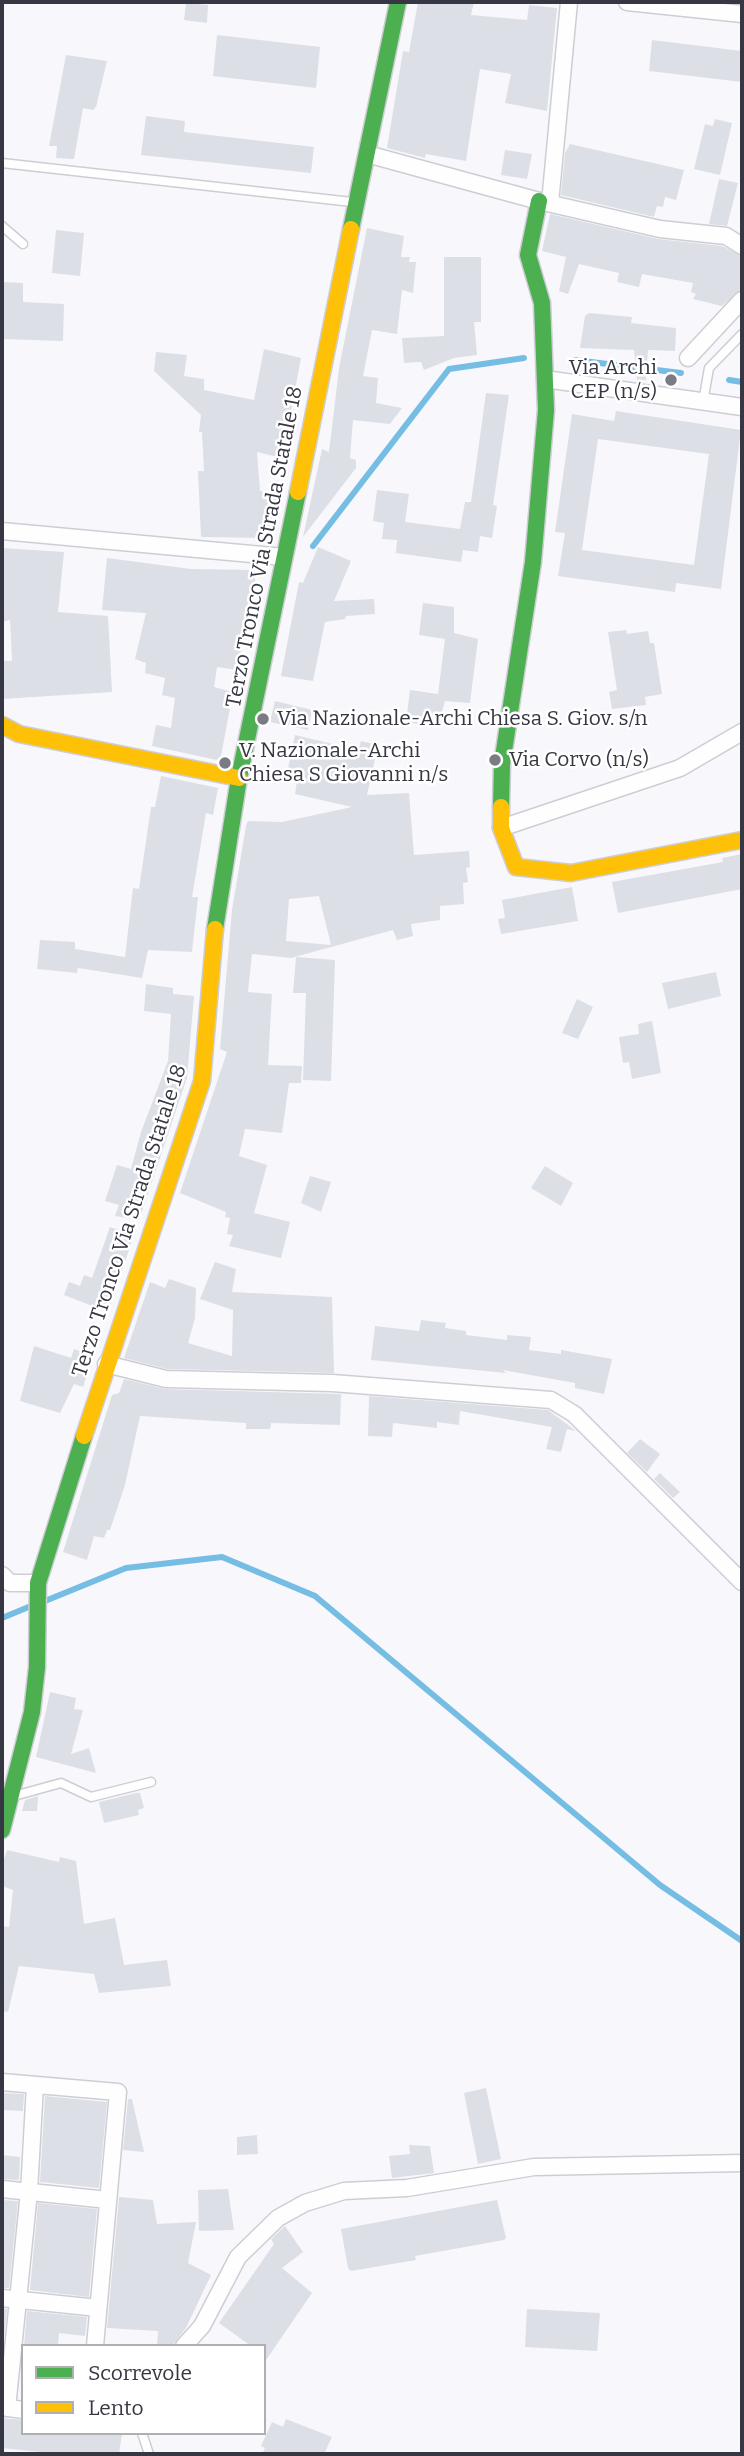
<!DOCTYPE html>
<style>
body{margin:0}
#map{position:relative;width:744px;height:2456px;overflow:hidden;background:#f8f8fc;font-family:Bitter,serif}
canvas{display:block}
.frame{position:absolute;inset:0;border:4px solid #363742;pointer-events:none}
.legend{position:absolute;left:21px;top:2344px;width:245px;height:91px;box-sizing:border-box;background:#fff;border:2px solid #afafb3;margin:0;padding:9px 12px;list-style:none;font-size:21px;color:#363742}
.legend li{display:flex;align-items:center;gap:14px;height:35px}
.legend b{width:35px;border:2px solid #afafb3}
</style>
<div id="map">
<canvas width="744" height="2456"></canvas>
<div class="frame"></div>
<ul class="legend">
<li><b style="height:9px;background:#4caf50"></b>Scorrevole</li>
<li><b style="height:9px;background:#ffc107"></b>Lento</li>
</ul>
</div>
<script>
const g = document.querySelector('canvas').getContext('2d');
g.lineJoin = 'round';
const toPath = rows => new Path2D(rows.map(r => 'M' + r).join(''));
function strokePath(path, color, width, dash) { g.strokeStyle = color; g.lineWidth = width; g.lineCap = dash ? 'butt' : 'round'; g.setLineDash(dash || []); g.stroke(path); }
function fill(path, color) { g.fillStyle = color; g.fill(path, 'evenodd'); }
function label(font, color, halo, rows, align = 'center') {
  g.font = font + ' Bitter,serif'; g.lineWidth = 5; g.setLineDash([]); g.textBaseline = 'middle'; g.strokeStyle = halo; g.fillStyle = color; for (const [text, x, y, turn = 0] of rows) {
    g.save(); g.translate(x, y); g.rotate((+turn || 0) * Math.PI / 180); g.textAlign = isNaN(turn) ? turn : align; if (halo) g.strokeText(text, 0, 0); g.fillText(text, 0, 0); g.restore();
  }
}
strokePath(toPath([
 [575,360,681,373],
 [729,380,742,382],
 [313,546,449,369,524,358],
 [45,1601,126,1568,222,1557,315,1596,660,1885,742,1941],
 [2,1618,31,1606]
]), '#76bde3', 6);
fill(toPath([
 [418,2,474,2,471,15,527,20,529,5,557,8,547,111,505,103,511,74,480,69,466,161,426,154,425,158,387,148,403,51,409,52],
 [186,3,208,5,207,23,184,20],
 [217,35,320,47,316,88,213,76],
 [652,40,742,51,742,82,649,71],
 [66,55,107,61,96,107,93,110,83,108,74,159,56,158,57,146,49,146],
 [146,116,185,121,184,132,314,147,311,173,141,155],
 [715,119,732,123,720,175,694,169,705,124,713,126],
 [570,144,684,170,676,200,665,197,663,207,657,206,654,217,561,195,565,153],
 [505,150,532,154,527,179,501,175],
 [719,179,738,183,727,226,709,224],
 [550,214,658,239,722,246,742,256,742,289,722,306,693,299,696,294,691,292,693,283,642,274,639,287,617,282,619,273,579,264,568,294,559,291,566,257,542,251],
 [367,228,404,236,401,257,410,257,409,262,416,262,413,293,402,290,397,334,372,330,363,376,378,378,376,403,402,408,390,424,353,420,350,458,356,460,356,468,303,537,322,449,329,452,339,368],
 [56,230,84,233,80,276,52,273],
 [444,257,481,257,481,322,474,322,477,355,454,358,424,370,421,362,404,363,402,338,444,336],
 [2,282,23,283,23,302,64,304,63,341,2,339],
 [589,313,632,317,631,323,676,328,675,351,648,350,646,380,637,380,634,350,580,348,585,316],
 [264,349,301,358,282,458,257,452,260,491,278,495,267,538,201,537,198,471,204,471,202,432,199,432,201,415,154,371,156,352,187,355,184,376,204,379,204,390,254,400],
 [486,393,509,395,493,505,497,506,492,538,480,536,478,552,463,550,461,562,396,553,397,540,382,539,384,523,373,521,377,490,409,494,405,522,460,529,465,502,471,502],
 [616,411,741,430,721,589,676,583,675,592,558,576,565,533,555,532,572,414,614,421],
 [598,439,709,454,694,565,582,550],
 [318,547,351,561,334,601,374,599,375,614,346,616,345,619,325,622,313,681,281,676,299,582,303,583],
 [2,548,64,552,58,612,108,616,112,692,2,699,2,661,12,661,10,620,2,622],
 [107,558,191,569,255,570,255,588,252,603,249,603,238,670,217,667,214,687,233,692,221,756,217,760,152,746,156,725,171,728,175,698,162,695,165,678,145,673,146,663,135,659,146,613,102,610],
 [423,603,454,607,454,633,478,639,470,703,445,701,438,727,406,722,410,690,438,694,445,639,419,635],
 [626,630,627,634,648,631,650,643,654,643,662,694,645,697,646,705,612,709,609,692,617,690,608,632],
 [275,701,312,710,308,730,270,722],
 [295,735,337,745,359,748,361,741,378,745,367,795,409,793,414,855,469,851,470,867,466,868,468,882,463,883,464,904,440,906,440,920,411,924,413,936,397,940,393,930,291,958,252,954,248,992,272,994,268,1065,302,1066,301,1083,289,1083,282,1133,245,1129,239,1156,267,1165,254,1213,290,1222,281,1258,229,1246,233,1235,227,1234,230,1218,225,1217,226,1212,180,1193,227,1052,220,1049,232,910,246,826,248,821,282,822,352,807,295,794,297,781,286,778],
 [319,896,331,945,286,941,289,899],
 [161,776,218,788,213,815,206,813,192,897,198,897,192,952,148,950,142,978,78,968,77,973,37,969,40,940,75,942,75,949,125,957,133,888,139,889,151,807,155,807],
 [742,854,742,889,618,913,612,882,723,862,722,858],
 [572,887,578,921,501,934,498,919,505,918,502,900],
 [296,957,335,960,331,1081,303,1080,306,993,293,993],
 [716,972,721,996,668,1009,662,983],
 [146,984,173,988,173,994,194,996,187,1078,139,1220,115,1216,119,1205,105,1201,117,1165,131,1169,141,1132,168,1061,171,1014,144,1011],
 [577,999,593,1007,578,1039,562,1033],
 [652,1021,661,1073,632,1079,629,1062,623,1063,619,1037,639,1034,638,1024],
 [545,1166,573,1183,561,1206,531,1188],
 [310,1176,331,1182,321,1212,301,1203],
 [110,1227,134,1235,108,1312,64,1295,69,1282,80,1286,84,1275,92,1278],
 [215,1262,236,1269,232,1292,332,1297,334,1373,167,1369,124,1358,150,1282,165,1288,169,1279,196,1288,195,1318,188,1343,232,1356,233,1310,200,1299],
 [421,1320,446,1323,445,1328,466,1331,466,1335,507,1340,507,1335,531,1337,529,1350,561,1354,561,1350,612,1359,604,1394,575,1388,575,1383,503,1370,506,1373,371,1360,375,1326,419,1331],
 [34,1346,71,1358,74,1349,93,1356,83,1387,74,1384,60,1413,20,1401],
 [124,1379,165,1389,341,1394,340,1425,271,1423,270,1429,246,1429,246,1423,140,1416,125,1485,110,1530,107,1530,104,1538,94,1536,87,1560,63,1552,112,1395,119,1393],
 [369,1396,548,1410,576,1431,567,1429,561,1452,546,1449,552,1427,460,1411,459,1425,437,1422,437,1428,393,1423,392,1437,368,1436],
 [640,1439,660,1454,647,1472,627,1453],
 [660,1473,680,1492,673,1498,654,1479],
 [50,1692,76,1698,74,1709,83,1710,71,1754,89,1748,96,1773,36,1757],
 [136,1793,140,1793,144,1808,138,1810,139,1815,104,1823,99,1802],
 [38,1796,37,1811,22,1811,25,1800],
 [7,1850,59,1862,60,1857,76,1861,84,1924,115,1918,124,1965,167,1960,171,1986,99,1993,94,1974,19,1966,8,2012,2,2011,2,1926,9,1927,13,1890,2,1886,2,1866],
 [486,2088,501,2159,478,2164,464,2093],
 [2,2093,24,2094,23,2111,2,2110],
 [45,2096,107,2102,99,2188,40,2182],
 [128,2099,132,2099,144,2152,123,2150],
 [257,2135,258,2154,237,2155,237,2137],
 [409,2145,430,2146,434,2173,392,2178,389,2156,410,2154],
 [2,2155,20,2157,19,2180,2,2179],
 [228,2189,234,2230,199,2231,198,2190],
 [119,2197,153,2200,157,2224,196,2222,188,2263,211,2275,186,2328,172,2346,157,2346,158,2331,107,2328],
 [2,2200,18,2201,9,2288,2,2288],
 [497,2200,506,2238,504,2240,415,2256,416,2260,351,2271,348,2268,341,2229],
 [38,2203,97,2209,89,2297,30,2290],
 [285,2226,303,2252,282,2268,312,2293,264,2363,264,2346,251,2346,219,2323,274,2244,271,2239],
 [2,2309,7,2309,2,2356],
 [527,2309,600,2313,597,2351,525,2347],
 [27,2311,87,2317,85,2336,59,2333,58,2346,24,2346],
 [2,2418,23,2420,23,2433,122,2433,119,2454,58,2454,2,2448],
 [286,2419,332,2437,324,2454,262,2454,265,2448,261,2446,272,2422,283,2427]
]), '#dcdfe5');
const lane = toPath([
 [2,163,352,202],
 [2,226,23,244],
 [703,402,709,368,742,334],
 [14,1796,61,1783,91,1797,151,1782],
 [142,2433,149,2454]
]);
const street = toPath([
 [627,2,742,14],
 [367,154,539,201,660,229,726,236,742,246],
 [550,203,569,2],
 [688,358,742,300],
 [545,379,742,407],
 [2,531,284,557],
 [501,828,680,768,742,732],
 [106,1364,166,1379,332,1383,551,1400,574,1414,742,1582],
 [2,1575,10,1583,38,1583],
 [2,2082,118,2092,95,2346],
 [2,2189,108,2200],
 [2,2298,98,2308],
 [184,2346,202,2326,238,2257,278,2218,305,2203,344,2191,407,2188,534,2167,742,2163],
 [2,2407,23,2410],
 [7,2408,29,2192,35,2085]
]);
const fast = toPath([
 [351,229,398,2],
 [501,807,502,764,533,562,546,410,542,303,528,255,539,201],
 [215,929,239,778,298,492],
 [2,1830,32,1712,37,1667,38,1583,84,1436]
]);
const slow = toPath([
 [298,492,351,229],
 [2,725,19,734,239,778],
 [501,807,501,828,516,867,571,873,742,840],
 [84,1436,202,1081,215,929]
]);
strokePath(lane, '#cdced4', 11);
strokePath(street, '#cdced4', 19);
strokePath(fast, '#cdced4', 19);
strokePath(slow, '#cdced4', 19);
strokePath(lane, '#fefeff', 8);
strokePath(street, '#fefeff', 16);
strokePath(fast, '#4caf50', 16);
strokePath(slow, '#ffc107', 16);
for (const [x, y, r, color] of [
 [671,380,7,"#7a7b83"],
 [263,719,7,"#7a7b83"],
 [495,760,7,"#7a7b83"],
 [225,763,7,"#7a7b83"]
]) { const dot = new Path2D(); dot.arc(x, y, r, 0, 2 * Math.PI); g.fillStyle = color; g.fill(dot); strokePath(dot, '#fff', 2.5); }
label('21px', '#363742', '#fff', [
 ["Via Archi",657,368,"right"],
 ["CEP (n/s)",657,392,"right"],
 ["Via Nazionale-Archi Chiesa S. Giov. s/n",277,719],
 ["V. Nazionale-Archi",239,751],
 ["Chiesa S Giovanni n/s",239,775],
 ["Via Corvo (n/s)",509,760]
], 'left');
label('21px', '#363742', '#fff', [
 ["Terzo Tronco Via Strada Statale 18",265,547,-79],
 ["Terzo Tronco Via Strada Statale 18",130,1221,-72]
]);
</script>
